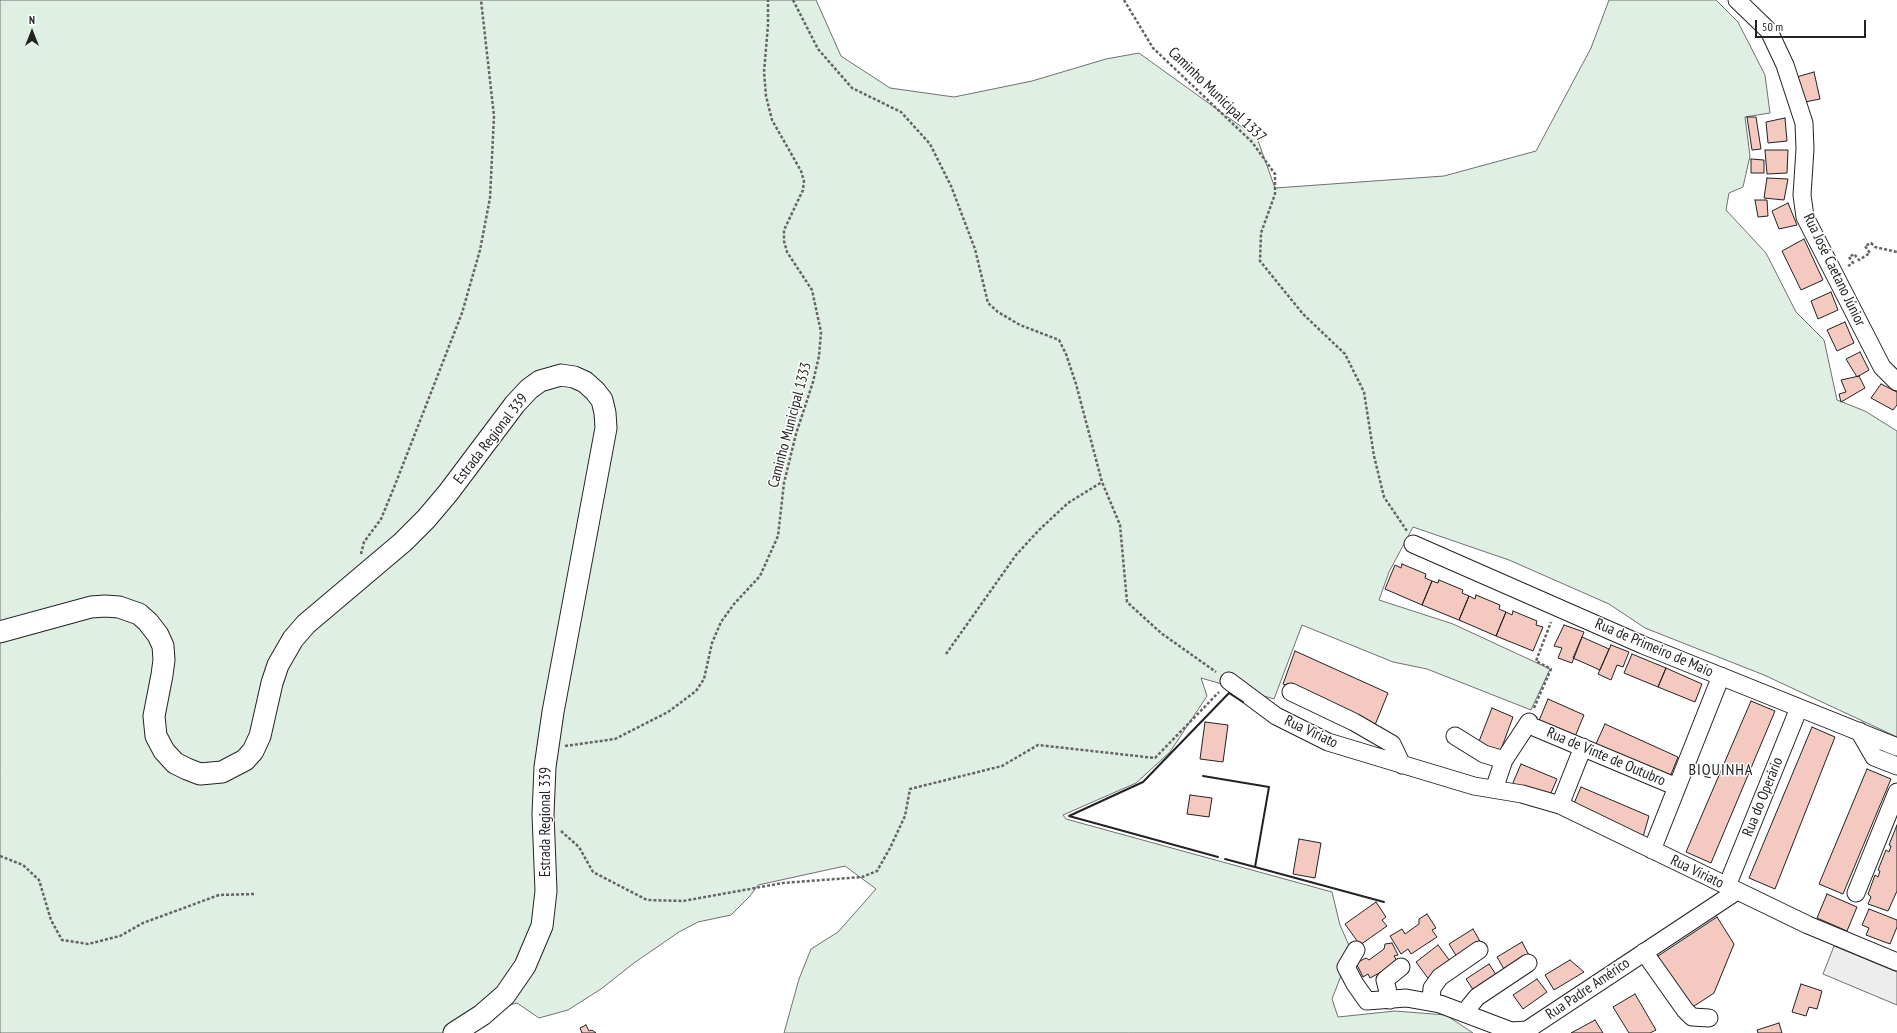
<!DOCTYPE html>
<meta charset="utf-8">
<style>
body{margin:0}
#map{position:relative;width:1897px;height:1033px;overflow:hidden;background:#fff;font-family:"PT Sans Narrow",sans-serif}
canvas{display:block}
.north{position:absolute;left:12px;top:12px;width:40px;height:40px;-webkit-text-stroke:3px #fff;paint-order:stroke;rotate:0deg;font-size:11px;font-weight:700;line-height:16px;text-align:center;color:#222}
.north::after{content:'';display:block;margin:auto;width:14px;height:18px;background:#222;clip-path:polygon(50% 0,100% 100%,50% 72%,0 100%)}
.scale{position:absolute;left:1755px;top:20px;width:111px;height:18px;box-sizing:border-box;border:2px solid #222;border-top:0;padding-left:5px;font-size:12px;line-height:14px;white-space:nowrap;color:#222;-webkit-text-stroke:3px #fff;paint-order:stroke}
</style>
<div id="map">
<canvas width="1897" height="1033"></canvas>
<div class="north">N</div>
<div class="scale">50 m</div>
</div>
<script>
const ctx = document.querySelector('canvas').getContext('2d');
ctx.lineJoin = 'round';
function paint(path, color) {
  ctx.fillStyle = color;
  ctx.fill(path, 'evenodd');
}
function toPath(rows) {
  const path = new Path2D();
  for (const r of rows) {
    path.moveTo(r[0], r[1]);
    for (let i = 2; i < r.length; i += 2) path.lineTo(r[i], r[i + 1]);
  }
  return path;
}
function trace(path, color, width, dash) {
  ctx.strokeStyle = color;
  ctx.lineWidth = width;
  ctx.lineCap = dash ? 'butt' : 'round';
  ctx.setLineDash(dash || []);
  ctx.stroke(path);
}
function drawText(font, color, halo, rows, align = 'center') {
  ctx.font = font + ' "PT Sans Narrow",sans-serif';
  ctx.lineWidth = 3;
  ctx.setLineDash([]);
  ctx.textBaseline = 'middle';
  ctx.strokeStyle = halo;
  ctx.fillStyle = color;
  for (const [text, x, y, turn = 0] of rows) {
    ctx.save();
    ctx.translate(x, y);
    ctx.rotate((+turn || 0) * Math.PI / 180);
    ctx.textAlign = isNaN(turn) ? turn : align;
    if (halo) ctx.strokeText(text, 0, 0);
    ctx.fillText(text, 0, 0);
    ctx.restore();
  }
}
const green = toPath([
 [0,0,816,0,841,56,890,88,954,97,1032,81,1106,59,1139,53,1257,138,1275,188,1444,176,1536,151,1591,48,1609,0,1716,0,1738,22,1765,75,1770,113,1745,117,1750,156,1743,187,1729,193,1726,210,1766,253,1796,312,1824,340,1837,400,1865,411,1897,431,1897,737,1764,675,1645,628,1609,604,1509,560,1413,527,1389,572,1379,600,1453,624,1550,669,1531,710,1427,669,1393,662,1302,625,1274,699,1201,678,1207,696,1170,752,1136,783,1063,815,1066,819,1332,892,1340,925,1351,950,1332,999,1338,1017,1395,1011,1446,1015,1473,1033,784,1033,799,979,811,949,838,932,876,889,845,866,758,885,750,896,731,915,698,922,679,932,634,963,601,989,568,1010,539,1018,517,1003,502,1007,449,1033,0,1033,0,0]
]);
paint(green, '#e0efe3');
trace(green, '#6f6f6f', 1);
const parking = toPath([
 [1834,946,1897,972,1897,1005,1823,974,1834,946]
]);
paint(parking, '#ededed');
trace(parking, '#6f6f6f', 1);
const building = toPath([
 [1814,72,1820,99,1805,102,1793,78,1814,72],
 [1747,117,1756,117,1761,149,1752,150,1747,117],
 [1785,118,1787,141,1768,143,1766,122,1785,118],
 [1765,150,1788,150,1787,173,1767,174,1765,150],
 [1751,159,1764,160,1764,173,1751,173,1751,159],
 [1767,178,1788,179,1784,200,1764,198,1767,178],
 [1755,200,1767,200,1768,216,1758,217,1755,200],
 [1788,203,1797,225,1779,229,1772,211,1788,203],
 [1804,239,1823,280,1801,290,1782,251,1804,239],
 [1831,292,1838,310,1818,319,1811,301,1831,292],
 [1845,322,1854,343,1837,351,1827,330,1845,322],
 [1860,352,1869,370,1857,377,1846,359,1860,352],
 [1859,376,1865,388,1841,402,1839,394,1846,392,1841,380,1859,376],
 [1881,384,1897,392,1897,405,1893,410,1871,398,1881,384],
 [1402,564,1426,574,1425,578,1432,581,1422,605,1385,589,1395,565,1401,568,1402,564],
 [1439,580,1463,590,1462,593,1469,596,1459,620,1422,605,1432,581,1438,583,1439,580],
 [1476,595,1500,605,1499,609,1506,612,1496,636,1459,620,1469,596,1475,599,1476,595],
 [1513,611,1537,621,1536,625,1543,627,1533,651,1496,636,1506,612,1512,615,1513,611],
 [1564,625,1584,632,1572,663,1558,658,1562,648,1554,646,1564,625],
 [1582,637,1609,649,1600,670,1573,658,1582,637],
 [1611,645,1629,652,1623,667,1617,665,1611,680,1598,674,1611,645],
 [1295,651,1388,693,1375,725,1283,684,1295,651],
 [1632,654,1666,668,1658,687,1624,673,1632,654],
 [1666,668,1702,684,1695,702,1658,687,1666,668],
 [1548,699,1584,715,1574,739,1538,723,1548,699],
 [1751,701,1775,711,1711,863,1686,852,1751,701],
 [1492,708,1513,717,1499,755,1478,744,1492,708],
 [1205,722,1228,725,1223,762,1200,759,1205,722],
 [1605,724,1678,757,1670,777,1595,746,1605,724],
 [1812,727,1835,737,1775,889,1749,878,1812,727],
 [1521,764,1557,779,1548,800,1512,785,1521,764],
 [1867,769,1891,779,1843,894,1819,884,1867,769],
 [1581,787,1649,816,1643,837,1572,808,1581,787],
 [1190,795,1212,798,1209,817,1187,814,1190,795],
 [1897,825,1897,891,1888,911,1868,904,1871,897,1868,894,1875,875,1878,877,1880,871,1878,870,1886,850,1889,852,1891,846,1889,845,1897,825],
 [1299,839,1321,843,1315,878,1293,874,1299,839],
 [1827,894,1857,907,1847,931,1817,918,1827,894],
 [1376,902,1386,917,1382,920,1387,926,1360,945,1345,924,1376,902],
 [1869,909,1897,920,1897,927,1890,944,1866,935,1869,928,1862,925,1869,909],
 [1427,914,1436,928,1432,930,1437,937,1411,954,1408,949,1401,954,1390,936,1402,929,1405,934,1419,924,1419,919,1427,914],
 [1717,917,1734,944,1714,993,1688,1010,1655,958,1717,917],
 [1473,929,1481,943,1457,957,1449,944,1473,929],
 [1522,942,1530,957,1505,971,1497,957,1522,942],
 [1392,943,1398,955,1394,956,1398,963,1370,978,1368,974,1363,977,1356,963,1366,958,1369,960,1384,949,1385,944,1392,943],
 [1438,945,1453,965,1430,981,1416,962,1438,945],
 [1570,960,1584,972,1554,990,1545,975,1570,960],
 [1489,964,1499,979,1476,994,1466,979,1489,964],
 [1537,979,1547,992,1523,1009,1513,995,1537,979],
 [1801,984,1822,991,1817,1009,1809,1007,1806,1016,1792,1012,1801,984],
 [1635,994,1656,1030,1650,1033,1629,1033,1613,1007,1635,994],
 [1595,1020,1603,1033,1571,1033,1595,1020],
 [1779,1023,1782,1033,1758,1033,1757,1030,1779,1023],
 [586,1025,589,1031,592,1030,596,1033,582,1033,580,1028,586,1025]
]);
paint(building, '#f3c9c0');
trace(building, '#222', 1);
const minor = toPath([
 [1737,0,1769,31,1785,65,1804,123,1805,149,1802,195,1805,217,1882,367,1897,382],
 [1413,544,1643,645,1897,747],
 [1229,681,1276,716,1328,742,1474,786,1522,794,1560,805,1808,925,1897,962],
 [1291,692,1354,722,1392,744,1402,765],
 [1536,728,1677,787],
 [1859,731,1874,757,1897,766],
 [1455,736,1484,754,1504,760],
 [1494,789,1504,760,1529,722],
 [1560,805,1583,747],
 [1652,850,1721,676],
 [1727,886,1799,708],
 [1856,893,1897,792],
 [1356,950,1346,967,1355,984,1367,1001,1406,998,1440,1004,1511,1031,1527,1030,1737,891],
 [1644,952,1685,1010,1692,1017,1709,1018],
 [1390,1000,1385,980,1401,967],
 [1431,1002,1432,988,1440,977,1479,950],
 [1464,1013,1477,997,1528,963]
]);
const major = toPath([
 [0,632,91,607,105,606,119,607,139,614,148,622,158,635,163,646,164,660,162,675,154,716,156,736,164,751,175,763,187,769,200,774,222,772,245,760,253,751,260,736,272,683,278,665,293,639,306,624,403,542,426,519,448,493,515,404,529,389,540,381,561,375,574,377,585,382,595,391,602,400,605,413,606,428,553,712,545,767,543,814,546,891,542,926,525,966,505,995,482,1015,454,1033]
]);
trace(minor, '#222', 19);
trace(major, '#222', 23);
trace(toPath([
 [793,0,818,49,852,88,901,112,930,144,951,186,975,249,988,303,998,312,1020,325,1059,340,1066,354,1076,384,1102,482,1120,525,1127,602,1161,633,1216,672],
 [1124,0,1153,48,1252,142,1275,174,1275,194,1261,233,1260,261,1303,314,1345,354,1364,392,1374,456,1384,497,1407,531],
 [1848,266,1853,263,1849,257,1854,254,1859,260,1870,253,1865,246,1871,243,1875,247,1897,252],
 [361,554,364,542,381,519,395,485,462,313,480,250,490,198,494,116,481,0],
 [946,654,1016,555,1039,530,1068,503,1102,482],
 [1534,708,1551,669,1536,661,1551,622],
 [565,746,615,739,668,712,696,691,704,679,712,643,721,622,734,604,760,576,778,536,784,483,796,434,813,382,819,356,821,332,812,290,787,252,784,241,784,230,803,190,804,181,801,171,772,120,766,96,764,72,768,25,768,0],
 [561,831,579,847,593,872,647,900,683,901,783,883,862,877,877,871,890,848,905,816,910,789,1002,766,1038,745,1155,758,1219,692],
 [0,856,23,865,39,880,51,920,62,940,88,944,120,936,143,923,219,895,254,894]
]), '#646464', 2.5, [3, 2]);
trace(minor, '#fff', 17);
trace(major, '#fff', 21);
trace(toPath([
 [1203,776,1269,787,1255,867,1225,859],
 [1218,857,1069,816,1143,782,1229,693,1243,702],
 [1255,867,1384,902]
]), '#222', 2);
drawText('15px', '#222', '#fff', [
 ["Caminho Municipal 1337",1217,95,44],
 ["Rua José Caetano Júnior",1834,270,64],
 ["Caminho Municipal 1333",790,425,-75],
 ["Estrada Regional 339",491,439,-52],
 ["Rua de Primeiro de Maio",1654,648,23],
 ["Rua Viriato",1311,732,25],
 ["Rua de Vinte de Outubro",1606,757,23],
 ["Rua do Operário",1763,797,-68],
 ["Estrada Regional 339",546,822,-90],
 ["Rua Viriato",1697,872,26],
 ["Rua Padre Américo",1588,989,-34]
]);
ctx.letterSpacing = '1px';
drawText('16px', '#222', '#fff', [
 ["BIQUINHA",1721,770]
]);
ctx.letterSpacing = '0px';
</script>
